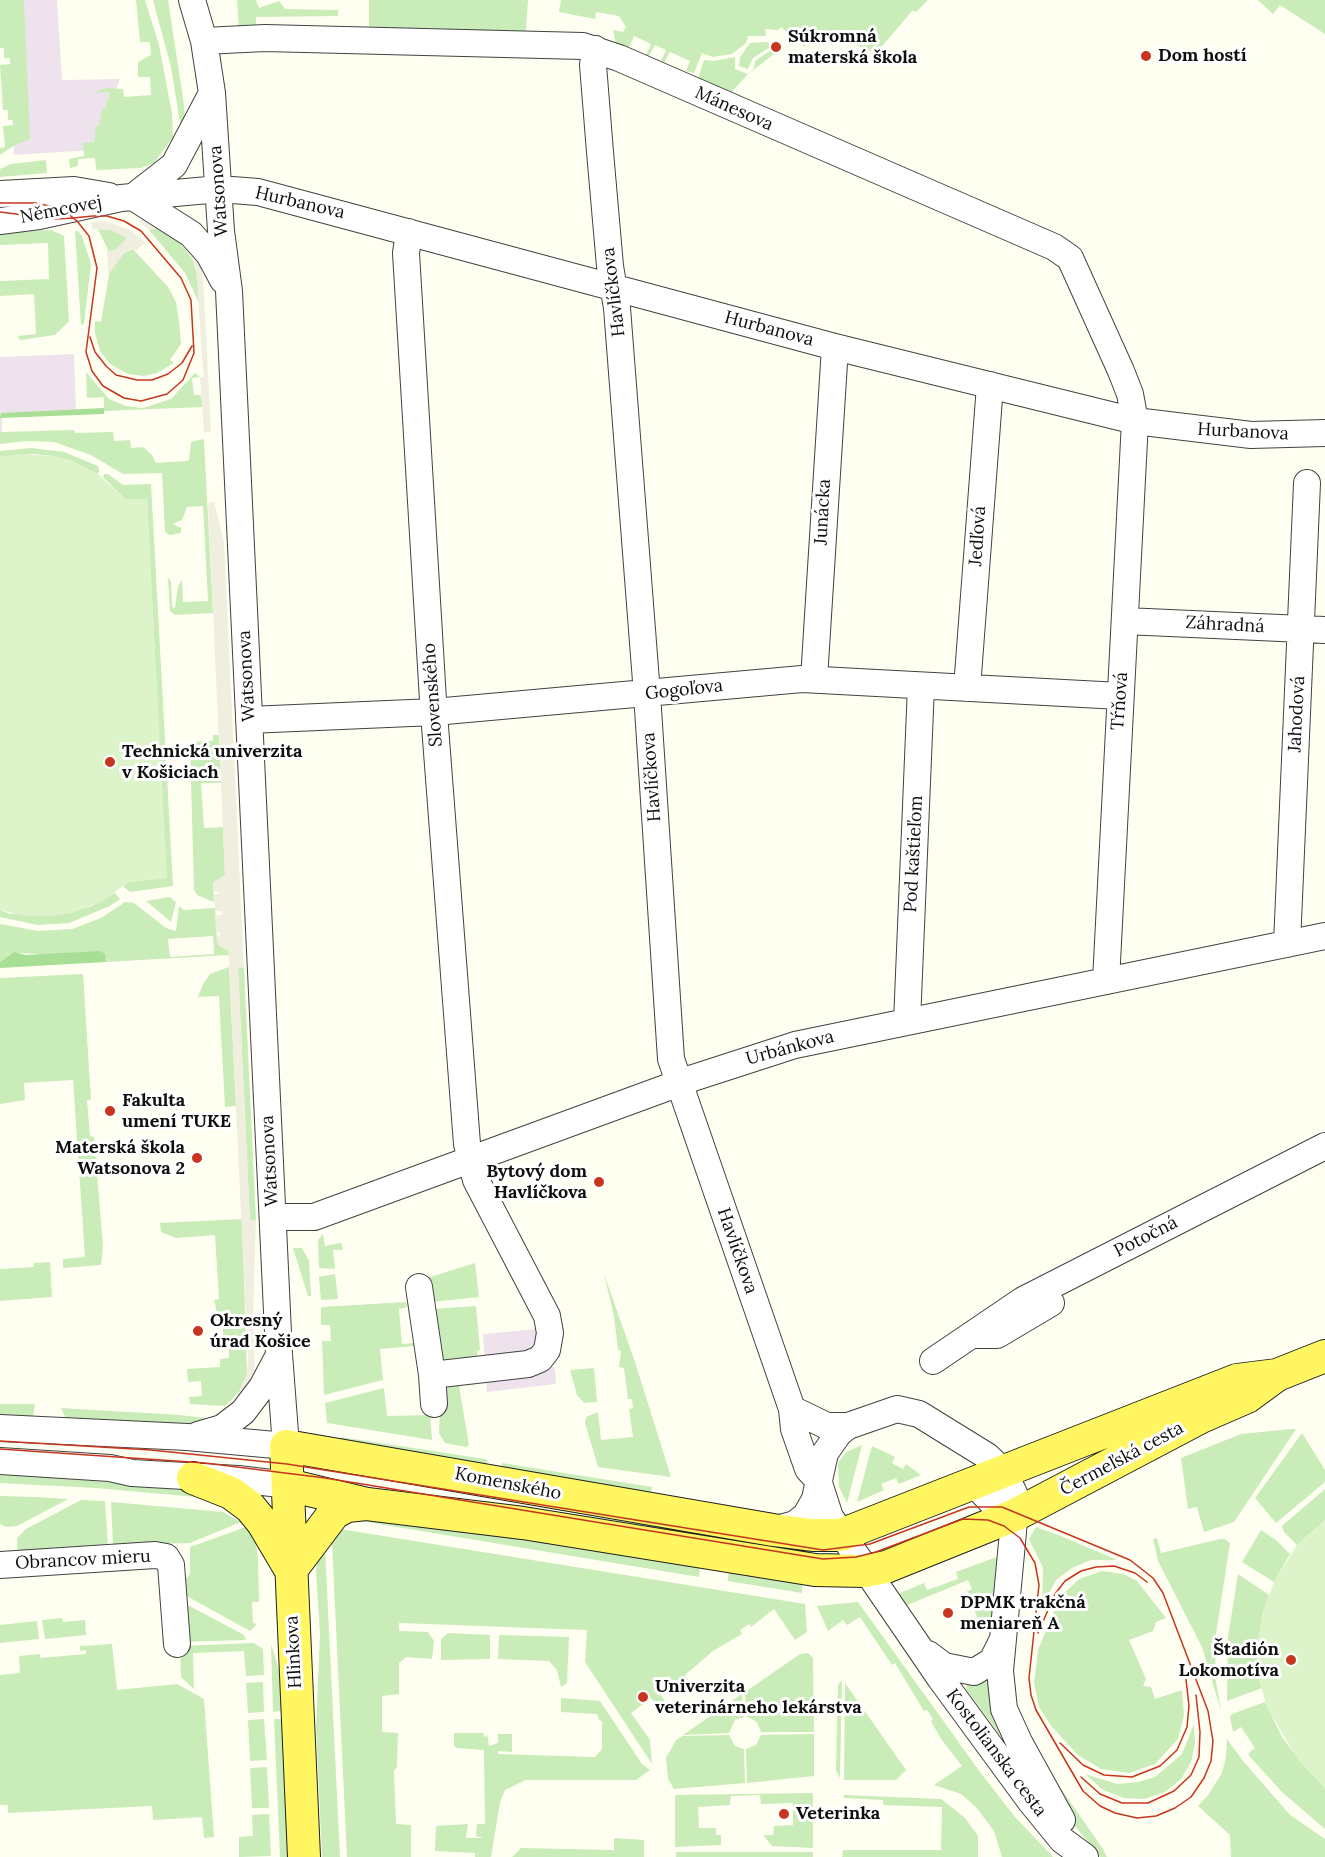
<!DOCTYPE html>
<meta charset="utf-8">
<style>
body{margin:0}
canvas{display:block;background:#fffff1}
</style>
<canvas width="1325" height="1857"></canvas>
<script>
const ctx = document.querySelector('canvas').getContext('2d');
ctx.lineJoin = 'round';
function paint(path, color) {
  ctx.fillStyle = color;
  ctx.fill(path, 'evenodd');
}
function toPath(rows) {
  const path = new Path2D();
  for (const r of rows) {
    path.moveTo(r[0], r[1]);
    for (let i = 2; i < r.length; i += 2) path.lineTo(r[i], r[i + 1]);
  }
  return path;
}
function trace(path, color, width, dash) {
  ctx.strokeStyle = color;
  ctx.lineWidth = width;
  ctx.lineCap = dash ? 'butt' : 'round';
  ctx.setLineDash(dash || []);
  ctx.stroke(path);
}
function drawText(font, color, halo, rows, align = 'center') {
  ctx.font = font + ' Lora,serif';
  ctx.lineWidth = 6;
  ctx.setLineDash([]);
  ctx.textBaseline = 'middle';
  ctx.strokeStyle = halo;
  ctx.fillStyle = color;
  for (const [text, x, y, turn = 0] of rows) {
    ctx.save();
    ctx.translate(x, y);
    ctx.rotate((+turn || 0) * Math.PI / 180);
    ctx.textAlign = isNaN(turn) ? turn : align;
    if (halo) ctx.strokeText(text, 0, 0);
    ctx.fillText(text, 0, 0);
    ctx.restore();
  }
}
paint(toPath([
 [7,0,57,0,62,80,120,79,94,150,14,155],
 [74,354,76,409,80,412,2,414,2,432,0,433,0,357],
 [537,1329,538,1346,555,1370,556,1384,487,1392,483,1334]
]), '#eee3ed');
paint(toPath([
 [0,0,24,0,30,139,15,145,0,155,0,148,5,147,3,126,14,125,13,120,8,120,8,110,3,110,0,65,11,64,10,58,4,58,4,48,0,48],
 [136,0,145,0,159,45,172,114,173,137,154,163,141,168,96,170,95,158,78,159,78,166,70,168,69,159,84,156,83,143,94,142,96,126,99,126,102,109,106,108,106,100,109,100,109,92,93,93,106,88,123,89,124,97,151,95,150,77,138,77,138,62,151,55,150,42,140,42],
 [153,0,168,0,184,105,185,121,181,129,171,67],
 [237,0,256,0,259,8,279,1,285,9,338,10,338,16,256,17,256,31,239,30],
 [369,0,528,0,526,31,369,29],
 [561,0,928,0,916,12,913,10,876,53,823,32,804,47,781,27,778,30,765,29,766,36,748,36,746,43,732,54,713,57,702,53,694,73,686,71,690,61,670,52,664,63,661,61,666,50,655,45,649,56,646,55,651,44,634,36,629,47,616,44,613,30,623,32,626,27,619,16,596,12,595,19,559,12],
 [1258,0,1325,0,1325,34,1280,5,1273,14],
 [768,42,770,47,753,58,748,69,739,66,740,57,750,43],
 [771,50,778,51,748,74,729,95,697,82,704,60,714,61,735,57,735,69,748,74,754,68,755,61],
 [46,160,47,173,0,177,0,169,11,164],
 [155,228,177,239,192,258,197,273,200,305,185,273,149,230],
 [98,229,113,230,125,236,126,239,117,249,109,252],
 [51,230,64,236,69,321,55,335,20,340,18,336,36,334,34,294,0,296,0,281,49,279,48,243,0,245,0,232],
 [75,231,78,231,82,236,91,264,84,324,81,325],
 [133,249,168,287,176,302,179,321,181,344,170,360,174,363,157,373,144,376,128,374,110,364,100,351,95,333,95,321,101,322,110,269,124,253],
 [86,372,109,399,126,406,143,408,171,399,195,373,200,377,192,378,194,395,201,395,203,407,104,411,104,397,87,398],
 [74,430,75,433,113,432,114,441,130,440,131,448,143,447,152,455,156,463,186,461,189,460,191,442,204,439,213,613,175,615,170,611,168,578,171,581,172,607,175,608,178,586,182,580,183,602,208,601,203,506,187,507,182,520,173,524,181,528,181,533,170,535,165,532,162,473,123,474,91,455,54,442,27,441,0,444,0,433,2,432],
 [31,448,64,452,98,466,99,471,98,474,54,456,34,454,0,457,0,451],
 [104,474,108,474,123,485,151,484,173,886,130,892,123,886,128,882,166,878,147,499,125,499,103,477],
 [213,735,219,735,221,783,201,783,204,828,223,827,225,875,213,883,214,902,197,895,194,890,190,742,213,741],
 [115,893,120,899,110,906,69,923,38,925,0,917,0,910,10,914,90,907],
 [170,897,176,902,171,922,146,901],
 [125,902,134,903,166,928,176,931,179,906,184,910,215,908,217,941,228,950,229,955,106,962,106,958,21,953,10,955,0,962,0,924,38,931,72,929,101,918],
 [213,936,214,954,170,957,168,939],
 [229,967,236,1106,225,1107,219,996,198,997,203,984,210,974],
 [244,967,256,1220,250,1221,238,968],
 [83,974,91,1100,87,1100,90,1136,94,1137,103,1246,101,1265,63,1268,63,1259,85,1257,73,1080,24,1083,25,1100,0,1104,0,978],
 [242,1219,247,1374,241,1390,225,1406,190,1404,189,1397,202,1396,201,1381,188,1382,187,1369,220,1367,220,1359,229,1358,228,1338,223,1338,223,1323,218,1323,215,1303,214,1300,219,1299,215,1235,176,1238,161,1232,160,1223],
 [323,1234,325,1246,341,1243,343,1250,333,1250,335,1269,319,1268,318,1240],
 [293,1248,302,1248,309,1261,311,1296,308,1296],
 [50,1262,52,1297,0,1301,0,1269,34,1267,34,1263],
 [475,1263,479,1297,432,1302,424,1279],
 [335,1274,338,1299,321,1300,319,1277],
 [604,1274,635,1362,671,1477,598,1467,585,1423,586,1417,598,1412,601,1440,633,1437,629,1409,633,1408,632,1399,628,1399,624,1368,619,1367,621,1351,618,1350,614,1316],
 [406,1302,407,1307,399,1309,402,1344,414,1343,414,1346,380,1349,383,1380,324,1395,322,1341,331,1341,330,1325,321,1325,321,1307],
 [476,1306,480,1350,477,1351,478,1366,455,1368,438,1359,432,1309],
 [594,1368,597,1402,584,1403,577,1395,570,1370],
 [458,1380,469,1445,466,1447,445,1443,439,1433,441,1385],
 [384,1388,387,1416,430,1415,432,1440,327,1423,325,1403],
 [0,1404,35,1404,33,1416,0,1415],
 [61,1408,179,1415,216,1419,200,1425,66,1419],
 [1291,1429,1296,1429,1234,1522,1204,1532,1197,1507,1188,1509,1181,1458,1241,1434],
 [1302,1433,1325,1470,1325,1482,1276,1523,1255,1498],
 [341,1437,485,1459,488,1460,485,1467,339,1441],
 [862,1445,847,1503,839,1487,838,1463,846,1452],
 [872,1446,895,1457,892,1463,903,1469,906,1464,921,1475,899,1484,896,1478,881,1484,884,1490,857,1502],
 [502,1463,652,1487,650,1499,500,1474],
 [0,1470,100,1475,142,1485,209,1493,230,1500,96,1488,0,1483],
 [1325,1489,1325,1520,1297,1545,1284,1532,1282,1526],
 [0,1496,36,1497,68,1499,17,1526,6,1527,0,1524],
 [81,1500,105,1501,108,1546,18,1555,17,1538,26,1529],
 [111,1502,223,1512,241,1522,190,1543,113,1545],
 [351,1511,700,1565,699,1577,337,1517],
 [246,1527,256,1544,258,1559,259,1602,252,1602,253,1623,257,1624,250,1631,183,1594,178,1588,190,1574,190,1547],
 [1036,1527,1061,1536,1117,1560,1091,1560,1072,1568,1056,1580,1042,1606,1043,1568,1029,1539],
 [340,1529,805,1604,807,1632,795,1640,774,1609,751,1627,749,1624,740,1630,742,1634,713,1651,685,1675,690,1683,683,1689,677,1680,659,1693,665,1701,658,1706,651,1698,631,1713,650,1740,652,1764,585,1662,587,1630,399,1623,399,1631,428,1632,434,1641,432,1659,406,1657,399,1663,399,1694,382,1696,382,1732,398,1733,397,1767,394,1771,396,1824,411,1825,411,1857,347,1857,332,1544,332,1538],
 [1261,1530,1276,1540,1290,1554,1274,1582,1242,1562],
 [1157,1538,1161,1553,1220,1539,1225,1539,1230,1543,1216,1634,1215,1675,1221,1711,1202,1647,1158,1561,1153,1539],
 [325,1548,340,1857,322,1857,316,1726,320,1634,316,1572,318,1557],
 [1002,1555,994,1620,991,1621,980,1625,967,1591,972,1589,968,1580,905,1606,898,1594,924,1583,927,1590,958,1579,956,1572],
 [729,1566,802,1578,802,1593,728,1581],
 [1102,1571,1124,1574,1137,1581,1166,1618,1156,1622,1153,1631,1129,1640,1146,1679,1143,1686,1151,1687,1155,1699,1182,1690,1184,1715,1178,1739,1155,1764,1129,1773,1101,1769,1078,1755,1052,1727,1039,1707,1034,1683,1038,1650,1060,1597,1079,1579],
 [1238,1574,1269,1595,1262,1615,1257,1673,1262,1688,1227,1701,1228,1637],
 [858,1602,980,1772,1015,1817,1053,1857,1002,1857,994,1831,976,1807,961,1794,934,1785,962,1766,941,1739,931,1721,933,1719,927,1710,924,1711,895,1663,892,1665,860,1617,847,1625,843,1620,828,1631,817,1606],
 [184,1603,244,1635,246,1640,180,1642],
 [62,1618,63,1622,85,1620,86,1635,45,1639,42,1620],
 [37,1621,39,1639,0,1643,0,1625],
 [448,1633,490,1635,490,1659,441,1660,441,1639],
 [499,1635,569,1637,567,1683,561,1687,557,1670,549,1661,498,1659],
 [254,1643,263,1649,264,1675,246,1676,244,1651,193,1653,194,1689,181,1677,180,1646],
 [112,1644,117,1690,177,1684,204,1699,214,1837,204,1838,202,1817,153,1820,152,1806,8,1813,8,1805,0,1805,0,1675,20,1673,19,1656,40,1654,40,1658,86,1654,86,1650,80,1651,80,1646],
 [271,1644,280,1673,282,1711,273,1712],
 [808,1653,813,1658,814,1732,761,1732,757,1722,746,1716,745,1692,800,1654],
 [984,1679,989,1681,1017,1758,966,1689,967,1684],
 [842,1680,840,1778,836,1770,838,1685],
 [263,1682,264,1712,248,1713,246,1683],
 [845,1683,906,1770,896,1780,844,1780],
 [742,1694,744,1717,735,1720,729,1733,683,1735],
 [561,1698,600,1701,642,1764,650,1770,636,1780,526,1780,505,1790,500,1802,491,1857,475,1857,475,1853,435,1851,436,1826,468,1824,466,1838,483,1838,476,1836,477,1824,485,1824,484,1750,457,1748,454,1746,454,1733,483,1733,485,1738,487,1734,489,1746,498,1743,498,1734,512,1734,512,1752,498,1751,498,1754,595,1757,602,1749,602,1721,599,1720,597,1714,561,1712],
 [1265,1702,1282,1737,1299,1760,1325,1788,1325,1829,1282,1792,1251,1758,1248,1754,1255,1748,1241,1727,1233,1732,1230,1717,1232,1714],
 [264,1719,267,1760,250,1761,248,1720],
 [274,1719,282,1719,289,1857,280,1857],
 [1194,1724,1195,1744,1191,1762,1181,1779,1165,1792,1144,1799,1124,1798,1103,1790,1085,1774,1117,1784,1138,1782,1155,1777,1182,1754],
 [814,1734,814,1776,747,1783,746,1749,756,1745,761,1735],
 [729,1735,735,1746,744,1749,745,1783,674,1789,668,1779,666,1758,676,1740,682,1736],
 [1227,1739,1243,1761,1290,1815,1325,1839,1325,1857,1231,1857,1230,1835,1198,1806,1208,1795,1222,1773,1226,1757],
 [1032,1747,1103,1849,1107,1857,1100,1857,1066,1815],
 [267,1767,269,1808,252,1808,250,1768],
 [813,1793,813,1848,772,1846,763,1835,773,1835,774,1826,793,1825,793,1803,761,1804,760,1795,731,1796,730,1805,698,1807,699,1828,716,1828,716,1835,721,1835,721,1845,675,1847,675,1795],
 [844,1795,941,1799,965,1818,978,1836,978,1857,842,1857,843,1850,941,1850,942,1807,883,1805,883,1800,844,1798],
 [269,1814,271,1856,239,1857,239,1837,253,1836,252,1815],
 [614,1838,644,1840,644,1857,512,1857,521,1848,614,1850],
 [676,1852,813,1852,813,1857,676,1857]
]), '#c9ecb8');
paint(toPath([
 [104,408,104,414,0,418,1,413],
 [100,951,105,954,106,962,0,968,0,962,14,952,25,955]
]), '#a9de96');
paint(toPath([
 [18,454,55,456,71,460,98,474,125,499,147,499,167,878,128,882,103,901,72,913,54,916,25,916,0,910,0,457],
 [1325,1520,1325,1788,1298,1760,1267,1707,1257,1673,1257,1646,1262,1615,1274,1582,1297,1545]
]), '#ddf3ca');
paint(toPath([
 [140,219,165,225,199,260,203,275,211,432,204,432,200,377,204,377,203,370,196,267,182,243,159,228,149,230,139,222],
 [105,221,128,229,145,242,137,250,131,249,124,253,108,275,107,251,114,251,127,238,108,229,92,229,91,222],
 [214,502,224,542,244,967,238,968,250,1220,256,1220,253,1315,255,1369,252,1381,242,1401,237,1396,247,1374,248,1360,229,962,228,950,220,947,217,941,217,936,221,934,216,931,215,916,223,914,222,911,215,911,214,895,219,893,214,891,213,883,225,875,208,503]
]), '#f0efdf');
const minor = toPath([
 [204,41,265,38,583,46,619,58,1054,247,1070,258,1121,371,1130,394,1135,421,1106,981],
 [595,49,593,65,600,152,610,266,617,308,647,694,671,1059,792,1409,794,1429,808,1469,818,1480,830,1517,940,1678,1031,1802,1062,1840,1085,1857],
 [0,194,74,190,109,196],
 [133,197,191,234,209,254,223,280],
 [133,197,174,165,212,93],
 [0,221,39,216,121,198,219,189,258,192,835,347,1135,421,1251,435,1325,433],
 [409,232,406,253,433,700,467,1144,476,1180,547,1316,550,1333,547,1350,540,1359,528,1364,432,1375,419,1287],
 [1125,621,1325,630],
 [814,679,835,347],
 [967,688,990,385],
 [249,720,434,712,802,679,1120,696],
 [1287,944,1307,483],
 [907,1022,921,686],
 [273,1217,314,1217,693,1078,795,1045,1325,936],
 [974,1335,997,1335,1051,1303],
 [933,1361,1023,1300,1325,1146],
 [432,1375,434,1404],
 [792,1409,827,1426,848,1426,897,1409,919,1414,987,1456,1004,1472,1017,1500,1013,1530],
 [0,1428,187,1437,286,1446,279,1354,229,291,221,231,212,93,204,41,192,0],
 [198,1435,222,1428,243,1412,262,1387,279,1355],
 [0,1461,110,1468,132,1473,238,1479,288,1485],
 [974,1484,1008,1519,1013,1532,1000,1671,1004,1709,1019,1742,1062,1820],
 [773,1530,795,1524,806,1515,815,1499,825,1453,839,1433,848,1426],
 [0,1565,155,1555,166,1557,171,1565,177,1644],
 [928,1654,944,1666,974,1672,992,1661,1002,1641]
]);
const major = toPath([
 [193,1478,231,1493,250,1507,263,1523,289,1567],
 [288,1485,367,1504,523,1523,815,1570,865,1571,886,1567,1015,1515,1201,1417,1247,1397,1277,1375,1325,1356],
 [291,1570,334,1513,347,1506,366,1504],
 [304,1857,286,1446,773,1530,812,1535,841,1535,1237,1380,1277,1375]
]);
trace(minor, '#424242', 28);
trace(major, '#202020', 34);
trace(minor, '#fff', 26);
trace(major, '#fff661', 32);
trace(toPath([
 [0,203,35,203,55,207,69,214,73,218,77,221,89,236,97,268,86,352,92,371,103,386,124,398,141,401,167,394,183,380,194,353,191,300,181,278,141,231,124,221,107,216,93,216,73,218,56,219,0,212],
 [90,337,95,352,106,366,116,375,137,380,152,380,168,374,182,363,192,346],
 [0,1441,151,1450,287,1464,823,1550,870,1544,969,1507,1002,1507,1130,1560,1153,1578,1163,1593,1208,1711,1213,1741,1211,1761,1204,1778,1191,1797,1175,1808,1156,1816,1137,1818,1115,1813,1100,1806,1083,1791,1036,1710,1031,1695,1029,1678,1039,1585,1035,1563,1020,1538,1004,1526,988,1520,963,1519,876,1552,856,1557,823,1559,325,1478,205,1463,0,1449],
 [1038,1633,1055,1594,1065,1581,1081,1571,1096,1567,1114,1566,1135,1573,1147,1582],
 [1060,1743,1083,1765,1104,1775,1132,1777,1160,1766,1177,1750,1187,1727,1189,1706,1184,1662],
 [1081,1777,1100,1794,1122,1803,1148,1803,1174,1791,1191,1775,1199,1757,1200,1732,1196,1695]
]), '#c8351e', 1.5);
for (const [x, y, r, color] of [
 [776,47,6,"#c8351e"],
 [1146,56,6,"#c8351e"],
 [110,762,6,"#c8351e"],
 [110,1111,6,"#c8351e"],
 [197,1158,6,"#c8351e"],
 [599,1182,6,"#c8351e"],
 [198,1331,6,"#c8351e"],
 [948,1613,6,"#c8351e"],
 [1291,1660,6,"#c8351e"],
 [643,1697,6,"#c8351e"],
 [784,1814,6,"#c8351e"]
]) {
  const dot = new Path2D();
  dot.arc(x, y, r, 0, 2 * Math.PI);
  ctx.fillStyle = color;
  ctx.fill(dot);
  trace(dot, '#fff', 2);
}
drawText('bold 18px', '#0f0f0f', '#fff', [
 ["Súkromná",788,37],
 ["materská škola",788,58],
 ["Dom hostí",1158,56],
 ["Technická univerzita",122,752],
 ["v Košiciach",122,773],
 ["Fakulta",122,1101],
 ["umení TUKE",122,1122],
 ["Materská škola",185,1148,"right"],
 ["Watsonova 2",185,1169,"right"],
 ["Bytový dom",587,1172,"right"],
 ["Havlíčkova",587,1193,"right"],
 ["Okresný",210,1321],
 ["úrad Košice",210,1342],
 ["DPMK trakčná",960,1603],
 ["meniareň A",960,1624],
 ["Štadión",1279,1650,"right"],
 ["Lokomotíva",1279,1671,"right"],
 ["Univerzita",655,1687],
 ["veterinárneho lekárstva",655,1708],
 ["Veterinka",796,1814]
], 'left');
drawText('18px', '#0f0f0f', '#fff', [
 ["Mánesova",734,109,24],
 ["Watsonova",219,191,-94],
 ["Hurbanova",300,203,13],
 ["Němcovej",61,210,-11],
 ["Havlíčkova",614,292,-97],
 ["Hurbanova",769,329,15],
 ["Hurbanova",1243,432,3],
 ["Junácka",823,512,-87],
 ["Jedľová",978,536,-86],
 ["Záhradná",1225,625,3],
 ["Watsonova",247,676,-93],
 ["Gogoľova",684,690,-6],
 ["Slovenského",433,695,-94],
 ["Tŕňová",1120,701,-86],
 ["Jahodová",1297,714,-87],
 ["Havlíčkova",652,777,-94],
 ["Pod kaštieľom",914,854,-87],
 ["Urbánkova",790,1048,-15],
 ["Watsonova",270,1161,-93],
 ["Potočná",1146,1237,-27],
 ["Havlíčkova",737,1251,71],
 ["Čermeľská cesta",1122,1459,-28],
 ["Komenského",508,1484,11],
 ["Obrancov mieru",83,1560,-3],
 ["Hlinkova",294,1652,-93],
 ["Kostolianska cesta",996,1753,53]
]);
</script>
